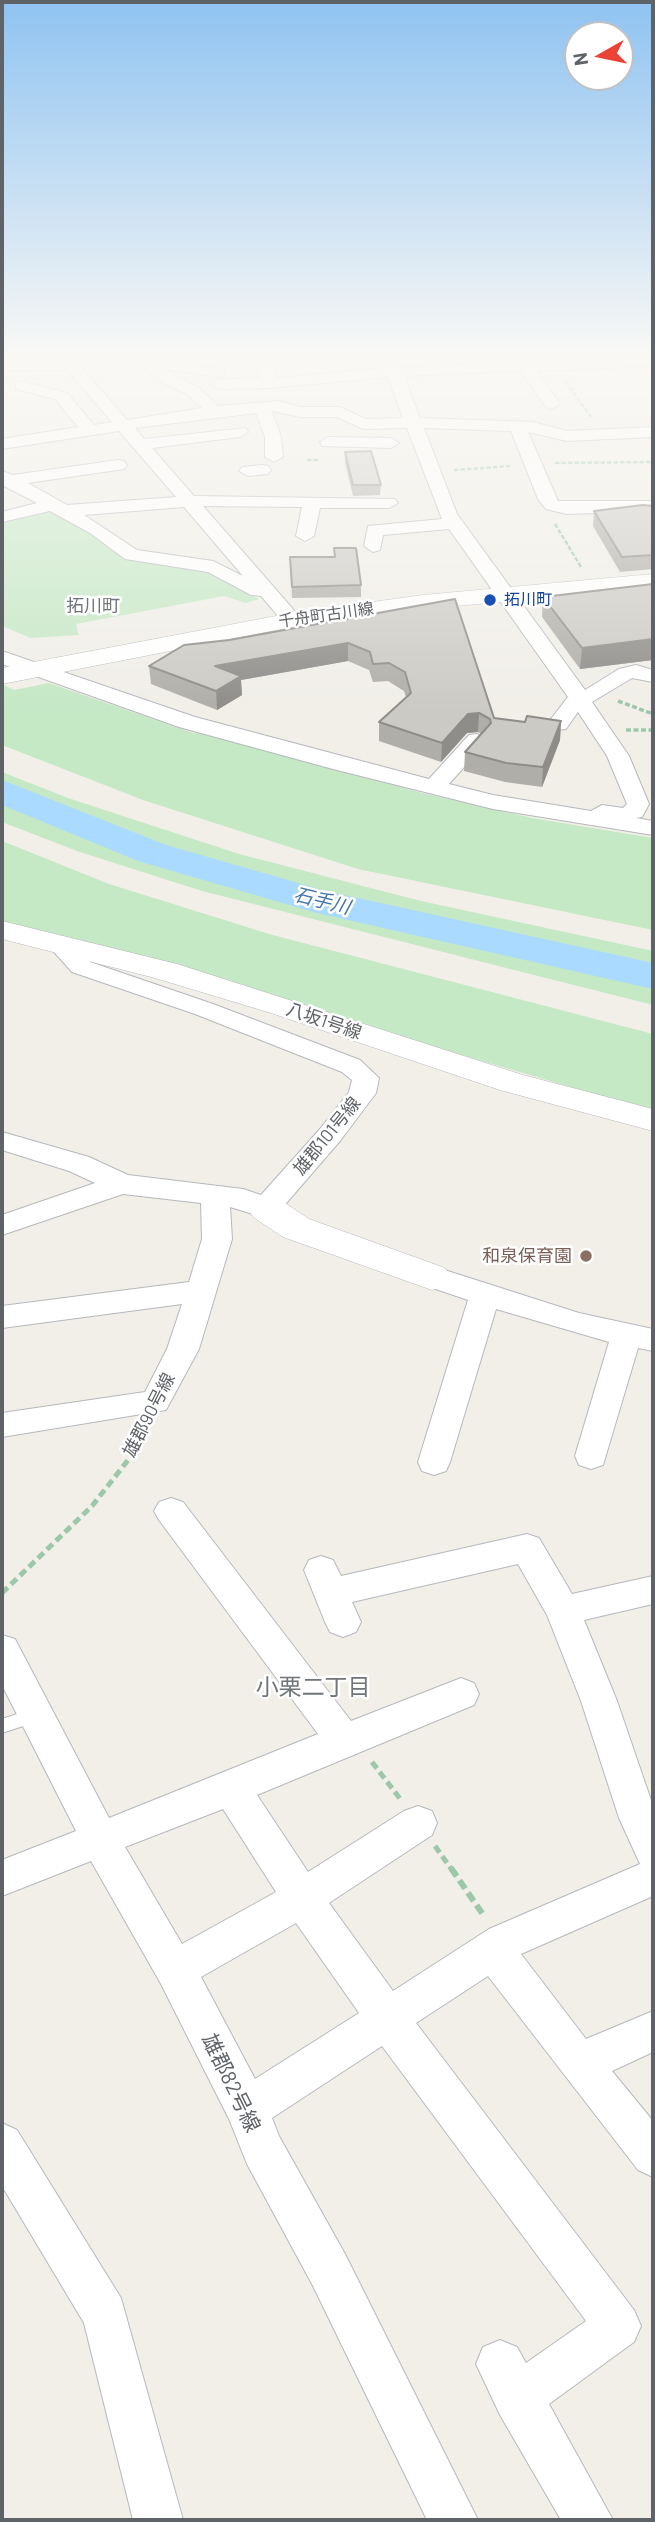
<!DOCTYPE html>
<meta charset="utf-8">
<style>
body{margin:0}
#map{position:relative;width:655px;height:2522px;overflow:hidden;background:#f1efe8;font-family:Barlow,sans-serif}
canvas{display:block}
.frame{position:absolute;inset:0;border:4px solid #5f6368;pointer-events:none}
.north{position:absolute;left:564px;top:21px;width:70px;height:70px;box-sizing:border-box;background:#fff;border:2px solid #bfc1c3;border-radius:50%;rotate:261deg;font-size:19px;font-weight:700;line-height:28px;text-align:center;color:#5f6368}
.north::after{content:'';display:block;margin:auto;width:24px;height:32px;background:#ea4335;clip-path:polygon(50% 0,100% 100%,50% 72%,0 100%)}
</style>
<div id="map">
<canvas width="655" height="2522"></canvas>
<div class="frame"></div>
<div class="north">N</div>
</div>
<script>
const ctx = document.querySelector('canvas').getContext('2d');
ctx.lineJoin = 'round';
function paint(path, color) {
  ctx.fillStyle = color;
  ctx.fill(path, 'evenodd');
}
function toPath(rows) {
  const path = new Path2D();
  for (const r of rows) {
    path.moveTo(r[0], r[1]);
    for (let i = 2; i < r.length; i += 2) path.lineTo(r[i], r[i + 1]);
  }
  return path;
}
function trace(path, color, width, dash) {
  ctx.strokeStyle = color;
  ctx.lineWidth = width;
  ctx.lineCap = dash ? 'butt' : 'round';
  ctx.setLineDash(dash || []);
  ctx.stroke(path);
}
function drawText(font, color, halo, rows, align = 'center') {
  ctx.font = font + ' Barlow,"Noto Sans JP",sans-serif';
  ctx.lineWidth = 5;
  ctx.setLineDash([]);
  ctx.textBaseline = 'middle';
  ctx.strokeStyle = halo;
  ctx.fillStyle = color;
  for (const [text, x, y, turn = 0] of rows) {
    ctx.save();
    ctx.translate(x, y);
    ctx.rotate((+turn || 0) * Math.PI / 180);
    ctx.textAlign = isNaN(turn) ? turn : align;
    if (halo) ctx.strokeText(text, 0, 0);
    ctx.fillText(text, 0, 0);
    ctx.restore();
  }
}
paint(toPath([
 [49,510,110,543,201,567,259,599,246,603,224,596,76,624,79,635,31,638,2,626,2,521],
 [49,683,193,733,213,734,422,793,532,818,653,838,653,930,358,869,143,800,2,745,2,684,14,690],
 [2,772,68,798,239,854,421,901,653,951,653,1005,202,891,77,851,2,822],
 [2,841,109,884,269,934,653,1034,653,1111,38,931,2,924]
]), '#c5e8c5');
paint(toPath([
 [2,780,166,845,326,891,653,963,653,989,317,913,138,861,2,805,2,780]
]), '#aadaff');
const service = toPath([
 [35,1708,41,1710,44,1715,41,1720,2,1733,2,1719,35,1708]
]);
const minor = toPath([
 [57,358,73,358,127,420,202,408,187,394,165,384,131,358,225,369,225,375,219,377,165,369,199,388,218,406,279,401,301,407,340,407,366,419,403,418,388,377,271,388,219,389,211,384,219,379,261,378,252,358,268,358,277,378,385,368,381,358,397,358,400,367,653,358,653,366,537,371,560,404,552,409,546,407,521,371,404,376,420,418,533,422,567,431,653,427,653,437,567,441,528,432,558,501,653,501,653,511,567,514,546,509,538,499,511,431,424,428,457,514,585,690,619,669,636,665,653,670,653,682,632,678,592,702,629,756,649,804,642,817,636,818,653,821,653,835,493,809,333,769,179,727,2,664,2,651,195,717,429,779,469,735,477,734,488,740,449,784,493,795,591,811,602,805,623,808,627,804,607,756,578,712,566,729,558,730,547,724,568,697,449,529,383,535,380,550,373,552,364,546,368,526,442,519,407,428,363,429,337,417,300,417,272,411,281,437,283,457,274,462,265,457,265,437,256,413,135,428,144,439,246,428,248,432,240,437,152,448,194,496,395,499,398,503,389,508,320,508,314,536,305,541,296,536,302,507,203,506,299,616,302,620,299,624,292,626,285,624,261,596,251,595,208,572,125,559,90,533,50,511,2,522,2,512,37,503,2,485,2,471,13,475,118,460,124,461,127,465,124,469,28,483,67,505,176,497,119,431,2,449,2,439,78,427,55,399,16,389,16,383,22,381,67,393,94,425,112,422,67,370,2,371,2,361,59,360,57,358],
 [184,507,243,576,213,561,137,550,84,515,184,507],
 [328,437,391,438,399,443,391,448,322,446,320,442,328,437],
 [262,465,268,466,271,470,268,474,248,476,239,471,242,467,262,465],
 [58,936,67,938,90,962,213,1004,360,1060,379,1078,376,1093,340,1141,276,1215,266,1218,230,1207,232,1239,199,1349,166,1410,2,1437,2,1413,145,1392,167,1349,182,1304,2,1328,2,1306,189,1282,202,1239,201,1203,123,1194,2,1235,2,1215,95,1183,69,1171,2,1150,2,1132,89,1157,128,1175,243,1189,261,1195,320,1129,349,1092,352,1080,342,1072,195,1014,72,972,46,943,49,938,58,936],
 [432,1266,579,1313,653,1329,653,1351,638,1348,603,1465,591,1469,579,1465,575,1456,609,1342,496,1309,450,1462,446,1471,434,1475,422,1471,418,1462,468,1300,421,1284,417,1277,421,1270,432,1266],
 [171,1498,183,1502,351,1721,461,1678,474,1683,479,1694,474,1705,257,1795,308,1872,404,1811,418,1806,432,1811,437,1823,432,1835,329,1903,393,1991,489,1929,640,1864,619,1818,581,1701,547,1615,518,1564,352,1602,361,1622,356,1632,343,1637,330,1632,325,1622,304,1570,309,1560,321,1556,333,1560,341,1576,527,1534,539,1538,572,1594,653,1576,653,1604,584,1620,617,1701,653,1806,653,1896,521,1954,586,2039,653,2011,653,2052,612,2071,653,2121,653,2177,638,2170,488,1976,416,2023,634,2310,641,2326,634,2342,549,2404,613,2520,561,2520,500,2415,476,2364,483,2347,500,2340,517,2347,526,2363,586,2321,382,2046,272,2118,279,2136,345,2254,478,2520,427,2520,313,2286,247,2164,229,2119,161,1984,91,1861,2,1896,2,1860,76,1831,2,1685,2,1635,15,1639,109,1818,318,1734,159,1520,154,1511,159,1502,171,1498],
 [223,1809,276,1892,182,1944,125,1847,223,1809],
 [296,1923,359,2013,255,2079,201,1977,296,1923],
 [2,2123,17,2130,121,2298,183,2520,133,2520,84,2323,2,2186,2,2123]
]);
const tertiary = toPath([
 [653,574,653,588,423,609,292,627,2,684,2,668,292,613,423,595,653,574],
 [2,921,177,964,523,1075,653,1109,653,1131,500,1090,271,1013,155,978,2,939,2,921],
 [266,1196,279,1199,309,1219,445,1268,451,1277,445,1286,432,1290,283,1237,253,1217,248,1208,253,1199,266,1196]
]);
trace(service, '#b5b8bc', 2);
trace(minor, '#b5b8bc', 2);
trace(tertiary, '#b5b8bc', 1);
trace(toPath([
 [566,382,591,417],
 [307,460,320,460],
 [555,463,653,462],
 [454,470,511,466],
 [555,524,581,567]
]), '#9cc7a9', 2.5, [4.5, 2]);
trace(toPath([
 [618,701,653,714],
 [626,730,653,730]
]), '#9cc7a9', 3.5, [5, 2.5]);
trace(toPath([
 [2,1593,92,1506,136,1450,146,1425],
 [372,1762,401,1800],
 [435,1846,452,1870]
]), '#9cc7a9', 5, [8, 4.5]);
trace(toPath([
 [451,1868,484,1916]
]), '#9cc7a9', 6, [10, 5]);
paint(service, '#fff');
paint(minor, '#fff');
paint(tertiary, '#fff');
paint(toPath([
 [345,452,381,485,380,495,353,496,345,463],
 [653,506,653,569,620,572,593,526,594,511],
 [334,548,361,585,361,597,292,598,290,557,334,557],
 [653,584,653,660,580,669,542,617,543,597],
 [455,599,494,718,525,722,561,721,560,740,542,787,505,782,464,771,465,752,482,734,478,732,467,733,441,762,379,741,379,722,406,697,404,691,388,681,373,682,369,670,348,661,241,680,242,695,217,710,151,684,149,666,229,640]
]), '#afaea9');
paint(toPath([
 [653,639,653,660,580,669,582,648],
 [348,643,348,661,241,680,242,695,217,710,215,666],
 [479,713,478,732,467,733,441,762,442,743,468,714],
 [561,721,560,740,542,787,543,767]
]), '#8f8d8a');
const building = toPath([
 [371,451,381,485,353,485,345,452,371,451],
 [643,505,653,506,653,555,622,557,594,511,643,505],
 [334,548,356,548,361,585,292,587,290,557,335,557,334,548],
 [653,584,653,639,582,648,543,597,653,584],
 [455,599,494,718,525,722,527,716,561,721,543,767,506,763,465,752,491,723,490,719,479,713,468,714,442,743,379,722,411,693,405,672,389,663,373,664,370,652,348,643,215,666,241,676,216,691,149,666,184,645,229,640,455,599]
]);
paint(building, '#cccac5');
trace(building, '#8f8d8a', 2);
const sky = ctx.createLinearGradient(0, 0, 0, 711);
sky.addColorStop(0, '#8fc3f1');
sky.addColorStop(0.5, '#f9f8f5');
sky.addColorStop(1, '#f9f8f500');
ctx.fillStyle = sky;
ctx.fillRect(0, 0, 655, 711);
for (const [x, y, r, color] of [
 [490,600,7,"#1a4fb4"],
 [586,1256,7,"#8d6e63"]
]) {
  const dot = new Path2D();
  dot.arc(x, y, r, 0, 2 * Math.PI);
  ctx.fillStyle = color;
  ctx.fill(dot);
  trace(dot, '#fff', 2.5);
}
drawText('16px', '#164399', '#fff', [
 ["拓川町",504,600]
], 'left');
drawText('16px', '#5f6368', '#fff', [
 ["千舟町古川線",326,615,-8]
]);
drawText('18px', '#70757a', '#fff', [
 ["拓川町",93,606]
]);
drawText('18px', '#5f6368', '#fff', [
 ["八坂1号線",324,1021,19],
 ["雄郡101号線",327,1136,-51],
 ["雄郡90号線",149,1415,-63]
]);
drawText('18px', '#785e54', '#fff', [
 ["和泉保育園",572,1256]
], 'right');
drawText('italic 19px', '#4174aa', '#fff', [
 ["石手川",322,901,14]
]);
drawText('21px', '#5f6368', '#fff', [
 ["雄郡82号線",231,2083,64]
]);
drawText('23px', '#70757a', '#fff', [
 ["小栗二丁目",313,1687]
]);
</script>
